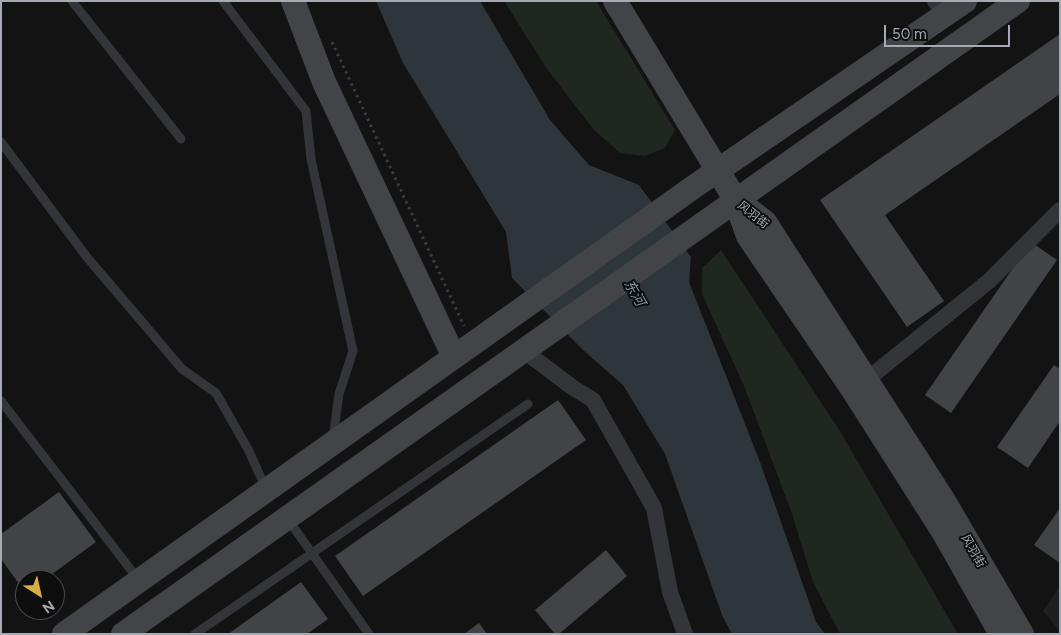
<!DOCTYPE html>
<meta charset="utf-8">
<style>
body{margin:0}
#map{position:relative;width:1061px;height:635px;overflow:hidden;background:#131314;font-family:Figtree,sans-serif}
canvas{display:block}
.frame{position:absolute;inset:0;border:2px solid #a6aab3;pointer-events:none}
.north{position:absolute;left:15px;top:570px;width:50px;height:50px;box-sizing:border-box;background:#0e0e0f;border:1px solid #4b4c51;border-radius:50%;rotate:145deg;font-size:14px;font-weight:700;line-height:20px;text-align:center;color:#a6aab3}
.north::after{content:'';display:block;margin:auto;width:18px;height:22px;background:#dbae44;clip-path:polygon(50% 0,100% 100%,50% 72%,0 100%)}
.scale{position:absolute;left:884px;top:25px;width:126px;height:22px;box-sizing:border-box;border:2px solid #a6aab3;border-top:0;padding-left:6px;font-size:15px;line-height:18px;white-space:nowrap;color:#a6aab3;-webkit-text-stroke:4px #0e0e0f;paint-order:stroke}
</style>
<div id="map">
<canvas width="1061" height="635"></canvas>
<div class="frame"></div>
<div class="north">N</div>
<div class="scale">50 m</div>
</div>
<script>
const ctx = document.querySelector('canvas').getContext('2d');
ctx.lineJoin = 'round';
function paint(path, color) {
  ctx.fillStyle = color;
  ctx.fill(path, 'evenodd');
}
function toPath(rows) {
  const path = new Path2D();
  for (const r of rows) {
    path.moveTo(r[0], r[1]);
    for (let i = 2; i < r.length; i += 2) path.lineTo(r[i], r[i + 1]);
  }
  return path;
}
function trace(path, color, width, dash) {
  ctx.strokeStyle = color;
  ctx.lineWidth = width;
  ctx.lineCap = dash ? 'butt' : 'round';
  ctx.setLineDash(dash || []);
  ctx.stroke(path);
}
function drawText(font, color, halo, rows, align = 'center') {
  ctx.font = font + ' Figtree,"Noto Sans SC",sans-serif';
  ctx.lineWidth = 4;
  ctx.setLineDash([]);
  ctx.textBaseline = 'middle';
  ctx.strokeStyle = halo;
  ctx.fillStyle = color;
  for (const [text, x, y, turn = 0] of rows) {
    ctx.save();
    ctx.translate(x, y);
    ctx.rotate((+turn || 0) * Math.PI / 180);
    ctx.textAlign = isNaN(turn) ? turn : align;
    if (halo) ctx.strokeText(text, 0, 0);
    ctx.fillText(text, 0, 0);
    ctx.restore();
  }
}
paint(toPath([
 [1060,586,1060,632,1043,611]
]), '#1f1f21');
paint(toPath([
 [504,1,596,1,675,130,665,148,645,156,620,153,594,130,547,69],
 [721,250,840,431,958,634,840,634,813,582,792,514,744,386,702,294,702,268]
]), '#202620');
paint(toPath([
 [376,1,480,1,550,120,589,165,639,185,691,257,689,282,760,462,816,622,825,634,732,634,722,615,665,454,623,385,583,350,512,278,506,232,403,63]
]), '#2e353b');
paint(toPath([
 [1060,34,1060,94,885,215,944,301,907,327,820,200],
 [1031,242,1057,260,951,413,925,395],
 [1054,365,1060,369,1060,421,1028,468,997,447],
 [558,400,586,440,363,596,335,556],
 [59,492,96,542,44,580,25,580,25,592,1,559,1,534],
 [1060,508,1060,563,1034,545],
 [606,550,627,576,559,634,555,634,535,610],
 [301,582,328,619,307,634,228,634],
 [479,623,487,634,464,634]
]), '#424347');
trace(toPath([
 [332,42,464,326]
]), '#3a3c40', 3, [2.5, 4]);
trace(toPath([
 [72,1,181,139],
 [223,1,306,111,311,159,353,351,339,394,333,438],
 [1,142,86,256,182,369,216,393,249,451,266,489],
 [1,401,138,579],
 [287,518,369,634],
 [195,634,528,404]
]), '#343539', 9);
trace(toPath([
 [935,1,946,14],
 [523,350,572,387,593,400,654,508,670,592,685,634],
 [859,386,989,281,1060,210]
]), '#343539', 16);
trace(toPath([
 [293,1,324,82,454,357],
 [615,1,735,199],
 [64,634,695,186,965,1],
 [123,634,1018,1],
 [1001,634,944,533,853,390,748,236,735,199,765,222,944,501,1022,634]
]), '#434448', 24);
drawText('12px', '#a6aab3', '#0e0e0f', [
 ["风羽街",753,215,38],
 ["风羽街",973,551,60]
]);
drawText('italic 14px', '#8195aa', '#0e0e0f', [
 ["东河",634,293,60]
]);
</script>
